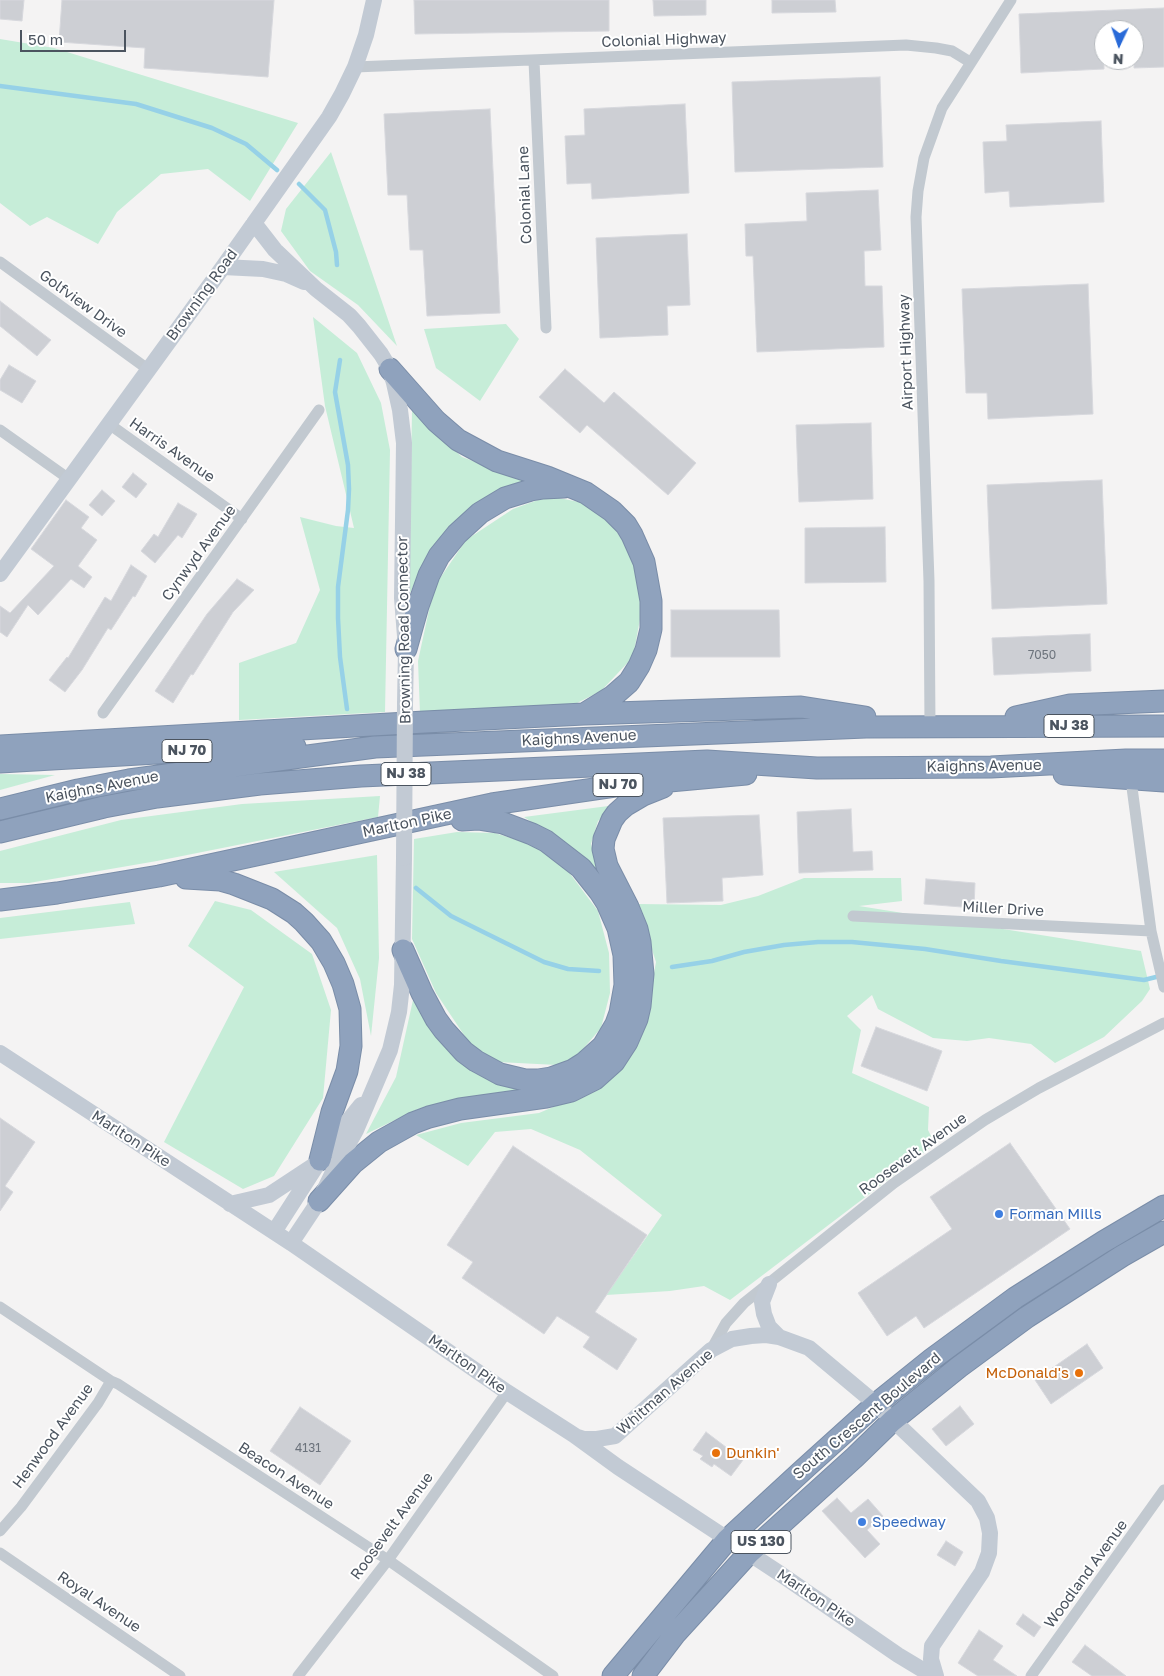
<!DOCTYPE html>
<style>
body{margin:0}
#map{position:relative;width:1164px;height:1676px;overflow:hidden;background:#f4f3f3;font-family:"Golos Text",sans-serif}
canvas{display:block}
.north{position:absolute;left:1094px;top:20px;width:50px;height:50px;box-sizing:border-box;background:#fff;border:1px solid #b7bbbf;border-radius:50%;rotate:183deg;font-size:14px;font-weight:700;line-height:20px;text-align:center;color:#4b545f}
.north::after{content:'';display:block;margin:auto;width:18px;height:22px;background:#296ad8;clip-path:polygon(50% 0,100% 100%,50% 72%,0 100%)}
.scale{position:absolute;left:20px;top:30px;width:106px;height:22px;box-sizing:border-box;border:2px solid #4b545f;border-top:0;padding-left:6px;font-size:15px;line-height:18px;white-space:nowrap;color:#4b545f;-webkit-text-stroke:4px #fff;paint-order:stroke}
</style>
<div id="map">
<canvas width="1164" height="1676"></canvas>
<div class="north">N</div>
<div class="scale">50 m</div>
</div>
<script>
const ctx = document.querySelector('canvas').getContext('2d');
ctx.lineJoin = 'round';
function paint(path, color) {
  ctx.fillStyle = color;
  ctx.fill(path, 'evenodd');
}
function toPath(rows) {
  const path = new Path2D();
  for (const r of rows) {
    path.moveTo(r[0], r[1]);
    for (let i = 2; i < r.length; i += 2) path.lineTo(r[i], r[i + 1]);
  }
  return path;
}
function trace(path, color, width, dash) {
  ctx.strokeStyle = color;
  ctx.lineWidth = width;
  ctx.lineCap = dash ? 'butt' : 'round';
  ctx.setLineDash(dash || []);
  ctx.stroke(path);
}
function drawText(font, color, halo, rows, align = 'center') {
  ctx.font = font + ' "Golos Text",sans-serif';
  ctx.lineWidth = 4;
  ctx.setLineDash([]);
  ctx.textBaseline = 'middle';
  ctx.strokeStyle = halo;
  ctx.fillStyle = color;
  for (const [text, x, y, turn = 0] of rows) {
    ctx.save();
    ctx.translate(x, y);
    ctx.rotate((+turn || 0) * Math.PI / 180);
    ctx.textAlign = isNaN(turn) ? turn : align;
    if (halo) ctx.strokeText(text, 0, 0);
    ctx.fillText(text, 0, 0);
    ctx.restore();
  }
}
paint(toPath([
 [0,39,54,48,298,123,250,201,208,169,161,174,117,212,98,244,47,217,30,226,0,203],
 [331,152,397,346,358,305,310,271,281,231,286,209],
 [313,317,357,353,381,403,390,450,385,712,239,720,239,663,296,643,320,590,300,517,336,526,354,528,325,406],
 [506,324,519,339,480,401,436,368,424,329],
 [412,410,462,457,528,481,474,504,431,550,409,595],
 [549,496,584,503,612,524,633,557,643,603,633,657,601,691,575,704,420,713,418,661,434,587,466,540,513,509],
 [0,774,55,775,0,790],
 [380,796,378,817,157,861,29,883,0,883,0,851,121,820,242,804],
 [616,805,598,821,591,844,599,873,581,854,524,817],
 [457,832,495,833,536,846,568,871,598,911,609,953,610,993,601,1028,577,1056,557,1065,498,1062,472,1047,436,993,412,939,414,839],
 [377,855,379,958,371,1036,360,979,337,928,274,872],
 [804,878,901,878,902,901,859,906,1141,951,1150,989,1142,1001,1104,1037,1055,1063,1031,1044,989,1038,967,1041,933,1038,878,1009,872,995,847,1016,861,1030,852,1073,929,1107,928,1130,935,1144,730,1300,704,1286,670,1291,606,1295,662,1215,580,1150,531,1129,495,1132,468,1166,416,1135,461,1123,539,1113,603,1086,643,1032,656,962,637,904,721,905,758,896],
 [215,901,251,910,312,954,331,1010,323,1098,274,1176,243,1189,164,1142,244,987,188,946],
 [130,902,135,924,0,939,0,918],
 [413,1000,457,1060,520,1090,462,1100,418,1109,366,1134,396,1077]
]), '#c6edd8');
trace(toPath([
 [0,86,136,104,212,128,246,144,277,170],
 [299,184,325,210,336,252,337,265],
 [340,360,335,392,348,465,349,489,348,510,338,587,338,618,340,657,347,709],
 [416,888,451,916,544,962,568,969,599,971],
 [672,967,712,961,744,952,784,945,818,942,852,942,925,949,1001,961,1144,980,1160,976]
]), '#96d1e7', 4.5);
const building = toPath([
 [0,0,24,0,22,21,0,19,0,0],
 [62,0,274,0,268,77,144,68,145,48,59,42,62,0],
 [414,0,609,0,609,31,415,34,414,0],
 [653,0,706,0,706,15,654,16,653,0],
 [772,0,835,0,836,12,772,13,772,0],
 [1164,8,1164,67,1134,68,1134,30,1104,30,1104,69,1021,73,1019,14,1164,8],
 [880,77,883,167,735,172,732,82,880,77],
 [685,104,689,193,592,199,591,183,567,184,565,136,585,135,584,109,685,104],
 [490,109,500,313,427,316,423,250,410,250,407,195,388,195,384,114,490,109],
 [1101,121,1104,202,1010,207,1009,191,985,193,983,142,1007,141,1006,125,1101,121],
 [878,190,881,250,864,251,865,286,882,286,884,347,757,352,753,256,746,256,745,224,807,221,806,193,878,190],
 [687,234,690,305,667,306,668,335,600,338,596,238,687,234],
 [1088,284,1093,414,988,419,987,393,966,393,962,289,1088,284],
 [0,301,51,340,37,356,0,326,0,301],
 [9,365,36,381,22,403,0,390,0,380,9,365],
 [565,369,604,403,614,392,696,463,668,495,587,425,580,433,539,397,565,369],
 [871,423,873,499,799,502,796,425,871,423],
 [133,473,147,484,136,498,122,487,133,473],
 [1102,480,1107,604,992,609,987,485,1102,480],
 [102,490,115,501,102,516,89,505,102,490],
 [66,500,89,517,81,528,97,540,78,566,92,577,84,588,71,579,38,615,28,605,7,637,0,632,0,606,10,613,54,566,31,549,66,500],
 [178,503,197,514,182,538,178,535,155,563,141,551,154,534,158,537,178,503],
 [885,527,886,582,805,583,805,528,885,527],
 [131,565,147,576,135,597,133,596,111,630,108,628,82,670,65,692,49,680,67,657,68,658,105,597,111,601,131,565],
 [237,579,254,590,233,612,193,675,191,674,173,703,155,691,207,614,237,579],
 [671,610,779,610,780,657,671,657,671,610],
 [1090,634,1091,671,994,675,992,638,1090,634],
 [851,809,853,852,872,851,873,870,799,873,797,812,851,809],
 [759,815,763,875,722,878,723,901,667,903,663,818,759,815],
 [926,879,975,883,974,908,924,904,926,879],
 [876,1027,942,1051,927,1091,861,1066,876,1027],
 [0,1118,35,1142,5,1186,13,1192,0,1211,0,1118],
 [1010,1143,1070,1229,924,1328,916,1316,887,1336,858,1293,952,1229,930,1197,1010,1143],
 [513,1146,647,1235,595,1312,637,1339,617,1370,583,1347,590,1337,557,1316,544,1334,462,1278,473,1262,447,1245,513,1146],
 [1087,1344,1103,1368,1051,1404,1035,1380,1087,1344],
 [960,1406,974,1424,946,1446,932,1429,960,1406],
 [300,1407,351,1441,320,1485,270,1451,300,1407],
 [706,1432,743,1460,731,1476,714,1464,712,1467,700,1459,703,1456,693,1450,706,1432],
 [837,1498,851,1513,868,1499,883,1516,867,1530,880,1544,865,1558,822,1511,837,1498],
 [946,1541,963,1552,955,1566,937,1555,946,1541],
 [1023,1614,1041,1627,1034,1637,1016,1624,1023,1614],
 [979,1630,1003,1646,993,1660,1017,1676,978,1676,958,1663,979,1630],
 [1085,1645,1126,1676,1092,1676,1072,1662,1085,1645]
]);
paint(building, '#cdcfd4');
trace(building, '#d7d8dd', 1);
const highway = toPath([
 [390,369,436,421,458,440,497,461,547,477,586,493,612,511,626,525,632,535,644,562,651,601,651,629,646,650,639,666,629,682,613,696,584,714],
 [406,649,418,606,429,575,439,556,457,534,480,513,505,498,531,490,543,488,564,487],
 [1016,717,1070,705,1164,701],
 [0,746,425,722,584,714,801,707,865,717],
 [0,762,261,747,295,747],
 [1064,774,1164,781],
 [0,809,78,790,129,780,375,747,866,727,1164,726],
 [0,832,104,807,157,797,260,784,361,776,707,761,817,768,991,767,1126,760,1164,760],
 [186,878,220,880,234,884,272,899,294,913,304,922,321,941,334,963,343,984,350,1009,351,1046,347,1071,332,1112,320,1160],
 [0,900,57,893,159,876,492,804,615,786,746,774],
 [403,950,422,993,436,1019,444,1030,464,1052,476,1061,500,1074,525,1080,538,1080,551,1078,573,1070,584,1063,603,1046,616,1024,620,1013,625,985,624,955,618,928,607,903,600,892,581,868,546,841,532,834,503,823,478,819,462,820],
 [319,1201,353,1163,379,1142,413,1123,429,1117,460,1109,546,1097,571,1091,595,1079,614,1062,627,1042,637,1019,640,1006,643,974,640,942,637,929,628,907,607,866,603,849,604,839,612,820,617,813,626,805,643,795,663,787],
 [613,1676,727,1540,803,1470,876,1404,932,1359,1015,1298,1103,1242,1164,1206],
 [643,1676,675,1634,749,1553,855,1457,892,1421,959,1367,1027,1317,1122,1256,1164,1232]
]);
trace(highway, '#7a8da8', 23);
trace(toPath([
 [534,61,546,328],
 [355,67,906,45,936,48,952,51,970,62],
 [0,262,149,370],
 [109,424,242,519],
 [0,430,69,479],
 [103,713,319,410],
 [930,727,929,581,916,217,918,191,924,158,942,108,1011,0],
 [1131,780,1151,931,1164,987],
 [853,916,1151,931],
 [0,1307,111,1381,118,1384,388,1560,553,1676],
 [711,1350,726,1323,744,1303,894,1183,985,1120,1039,1088,1164,1023],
 [0,1531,21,1507,98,1403,111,1381],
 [0,1553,180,1676],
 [298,1676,388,1560,507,1392],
 [1031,1676,1164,1490]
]), '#c2c9d0', 11);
trace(toPath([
 [254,223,275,250,316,289,349,315,359,326,381,354,390,369,394,383,400,410,404,443,402,598,406,649,405,704],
 [223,267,263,269,286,274,304,282],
 [0,574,223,267,329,117,342,94,355,67,366,35,374,0],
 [0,1053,291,1243,507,1392,574,1435,618,1467,779,1573,898,1655,933,1676],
 [230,1204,269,1195,313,1166],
 [274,1232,335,1137,361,1105],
 [291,1243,319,1201,336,1166,356,1130,390,1050,399,1012,402,985,404,858],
 [769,1284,762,1302,764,1314,769,1327,779,1337],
 [578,1437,584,1439,597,1439,615,1436,711,1350,732,1339,751,1336,766,1335,779,1337,809,1348,876,1404,978,1501,987,1518,990,1533,989,1553,982,1572,932,1646,931,1659,936,1676]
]), '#c2cad4', 16);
trace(highway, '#8fa2bd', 21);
trace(toPath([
 [404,858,405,704]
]), '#c2cad4', 16);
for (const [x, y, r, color] of [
 [999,1214,5,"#3f7fe0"],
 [1079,1373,5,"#e8710a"],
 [716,1453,5,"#e8710a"],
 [862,1522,5,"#3f7fe0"]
]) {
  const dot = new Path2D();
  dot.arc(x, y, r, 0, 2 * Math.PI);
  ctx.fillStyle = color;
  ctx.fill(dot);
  trace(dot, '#fff', 2);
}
drawText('12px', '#6c737c', null, [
 ["7050",1042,655],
 ["4131",308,1448]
]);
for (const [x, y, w] of [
 [1069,726,50],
 [187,751,50],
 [406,774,50],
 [618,785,50],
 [761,1542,60]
]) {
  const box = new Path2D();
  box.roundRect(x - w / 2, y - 11.5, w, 23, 4);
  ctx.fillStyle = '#fff';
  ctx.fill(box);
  trace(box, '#4b545f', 1);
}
drawText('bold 14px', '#4b545f', null, [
 ["NJ 38",1069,726],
 ["NJ 70",187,751],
 ["NJ 38",406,774],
 ["NJ 70",618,785],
 ["US 130",761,1542]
]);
drawText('15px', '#4b545f', '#fff', [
 ["Colonial Highway",664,40,-2],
 ["Colonial Lane",525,195,-92],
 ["Browning Road",202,295,-54],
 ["Golfview Drive",83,304,36],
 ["Airport Highway",906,352,-92],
 ["Harris Avenue",172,450,35],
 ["Cynwyd Avenue",199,553,-54],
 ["Browning Road Connector",404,630,-91],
 ["Kaighns Avenue",579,738,-3],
 ["Kaighns Avenue",984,766,-1],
 ["Kaighns Avenue",102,787,-11],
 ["Marlton Pike",407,823,-12],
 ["Miller Drive",1003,909,3],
 ["Marlton Pike",131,1139,33],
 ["Roosevelt Avenue",913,1154,-36],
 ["Marlton Pike",467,1364,35],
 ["Whitman Avenue",665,1392,-41],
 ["South Crescent Boulevard",867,1416,-40],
 ["Henwood Avenue",53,1436,-54],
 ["Beacon Avenue",286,1476,33],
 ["Roosevelt Avenue",392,1526,-54],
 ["Woodland Avenue",1086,1574,-54],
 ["Marlton Pike",816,1598,34],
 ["Royal Avenue",99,1602,34]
]);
drawText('15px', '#366cbe', '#fff', [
 ["Forman Mills",1009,1214],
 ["Speedway",872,1522]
], 'left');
drawText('15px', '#c56008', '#fff', [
 ["McDonald's",1069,1373],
 ["Dunkin'",726,1453,"left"]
], 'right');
</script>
